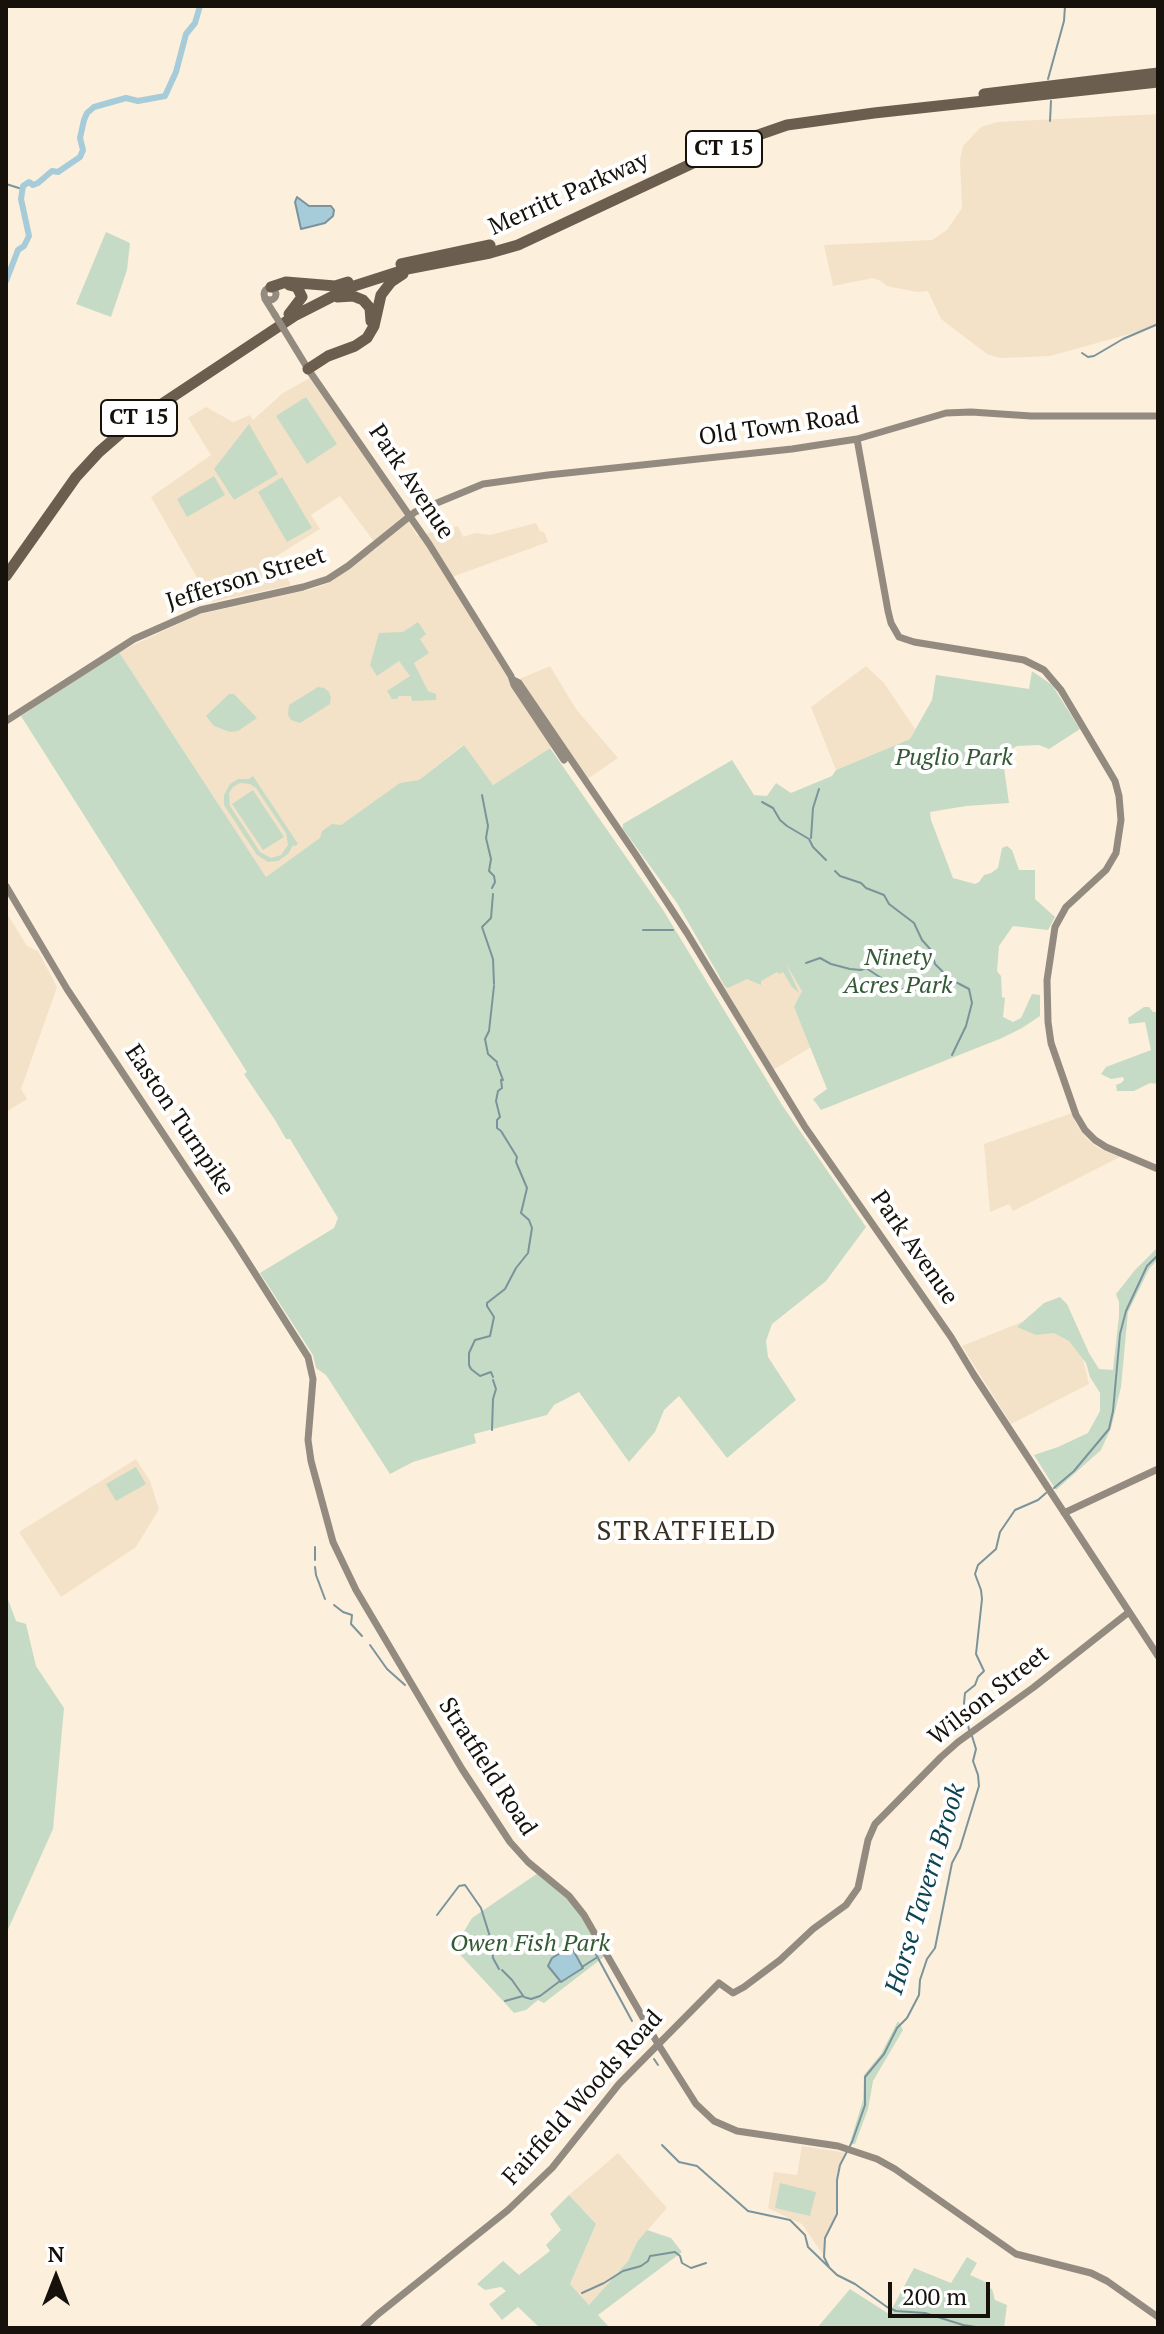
<!DOCTYPE html>
<style>
body{margin:0}
#map{position:relative;width:1164px;height:2334px;overflow:hidden;background:#fcefdc;font-family:"PT Serif",serif}
canvas{display:block}
.frame{position:absolute;inset:0;border:8px solid #16120b;pointer-events:none}
.north{position:absolute;left:16px;top:2238px;width:80px;height:80px;-webkit-text-stroke:6px #fff;paint-order:stroke;rotate:0deg;font-size:22px;font-weight:700;line-height:32px;text-align:center;color:#16120b}
.north::after{content:'';display:block;margin:auto;width:28px;height:36px;background:#16120b;clip-path:polygon(50% 0,100% 100%,50% 72%,0 100%)}
.scale{position:absolute;left:888px;top:2282px;width:102px;height:36px;box-sizing:border-box;border:4px solid #16120b;border-top:0;padding-left:10px;font-size:24px;line-height:28px;white-space:nowrap;color:#16120b;-webkit-text-stroke:6px #fff;paint-order:stroke}
</style>
<div id="map">
<canvas width="1164" height="2334"></canvas>
<div class="frame"></div>
<div class="north">N</div>
<div class="scale">200 m</div>
</div>
<script>
const ctx = document.querySelector('canvas').getContext('2d');
ctx.lineJoin = 'round';
function paint(path, color) {
  ctx.fillStyle = color;
  ctx.fill(path, 'evenodd');
}
function toPath(rows) {
  const path = new Path2D();
  for (const r of rows) {
    if (r.length === 3) {
      path.moveTo(r[0] + r[2], r[1]);
      path.arc(r[0], r[1], r[2], 0, 2 * Math.PI);
      continue;
    }
    path.moveTo(r[0], r[1]);
    for (let i = 2; i < r.length; i += 2) path.lineTo(r[i], r[i + 1]);
  }
  return path;
}
function trace(path, color, width, dash) {
  ctx.strokeStyle = color;
  ctx.lineWidth = width;
  ctx.lineCap = dash ? 'butt' : 'round';
  ctx.setLineDash(dash || []);
  ctx.stroke(path);
}
function drawText(font, color, halo, rows, align = 'center') {
  ctx.font = font + ' "PT Serif",serif';
  ctx.lineWidth = 8;
  ctx.setLineDash([]);
  ctx.textBaseline = 'middle';
  ctx.strokeStyle = halo;
  ctx.fillStyle = color;
  for (const [text, x, y, turn = 0] of rows) {
    ctx.save();
    ctx.translate(x, y);
    ctx.rotate((+turn || 0) * Math.PI / 180);
    ctx.textAlign = isNaN(turn) ? turn : align;
    if (halo) ctx.strokeText(text, 0, 0);
    ctx.fillText(text, 0, 0);
    ctx.restore();
  }
}
paint(toPath([
 [1158,114,1158,326,1050,356,1000,358,987,354,941,319,928,291,917,292,887,286,881,281,873,278,833,286,824,245,932,240,947,230,962,208,960,160,963,146,981,127,997,122],
 [310,378,402,510,417,536,458,526,463,537,476,533,490,535,536,523,540,531,544,532,548,542,452,577,515,681,550,666,576,709,618,758,583,782,556,744,493,785,463,745,419,780,400,784,266,877,119,652,197,615,312,589,329,583,378,547,340,496,311,515,320,529,275,557,291,585,211,602,151,497,211,455,188,418,206,407,233,422,250,415,253,420,283,393],
 [866,666,884,683,915,729,910,739,836,770,811,707],
 [6,912,27,946,38,951,57,987,21,1089,27,1099,6,1112],
 [779,951,803,992,794,1007,811,1047,773,1070,719,978],
 [1072,1113,1076,1124,1087,1139,1098,1148,1120,1157,1013,1211,1009,1204,990,1212,984,1144],
 [1061,1306,1078,1339,1089,1384,1011,1424,962,1346],
 [136,1459,150,1481,159,1509,136,1547,61,1597,19,1532],
 [802,2146,847,2153,840,2165,836,2180,836,2214,825,2238,824,2256,802,2224,768,2208,774,2172,797,2175],
 [618,2153,667,2208,637,2242,628,2261,589,2305,570,2284,596,2224,569,2195]
]), '#f3e2c8');
paint(toPath([
 [106,232,130,243,127,270,111,317,76,304],
 [306,397,337,444,307,464,276,416],
 [249,424,278,474,234,500,214,469],
 [214,476,225,495,187,517,177,499],
 [282,477,312,528,287,542,258,492],
 [418,622,426,634,420,639,429,653,414,663,428,691,436,694,436,700,412,701,411,696,399,696,397,699,392,699,387,691,410,676,399,661,377,676,370,665,379,633,403,632],
 [119,652,266,877,320,838,322,831,332,824,341,825,400,783,419,780,464,745,493,785,550,748,663,910,782,1105,866,1227,826,1281,772,1324,766,1341,768,1357,796,1400,727,1458,679,1396,664,1410,655,1432,629,1462,579,1392,554,1405,547,1415,474,1434,476,1443,413,1462,390,1474,326,1375,316,1368,313,1355,260,1273,334,1228,338,1218,290,1139,286,1139,275,1120,244,1074,247,1072,21,716],
 [1032,671,1052,685,1080,729,1049,749,1039,745,1017,746,1002,754,1009,803,966,806,930,812,931,820,953,878,975,884,979,882,984,875,991,873,998,868,1002,848,1007,846,1012,850,1019,870,1035,870,1035,899,1055,917,1048,930,1013,926,999,946,997,971,1001,976,1002,997,1005,998,1003,1017,1013,1022,1021,1018,1032,994,1040,995,1040,1016,1022,1028,1002,1038,821,1110,813,1099,827,1089,794,1007,802,991,786,964,799,993,792,987,783,972,779,974,777,972,761,981,761,985,747,979,728,988,725,986,677,903,623,829,623,824,732,760,754,795,767,796,776,783,791,793,832,776,836,770,910,739,932,700,936,675,1029,689],
 [318,687,324,688,329,692,331,698,330,704,300,723,291,720,288,715,289,705],
 [229,694,234,694,257,718,238,731,230,732,214,726,206,716],
 [253,776,298,844,295,846,293,845,288,854,278,861,268,862,257,855,224,805,224,795,230,784,238,779,249,779],
 [240,783,250,784,256,788,286,833,288,845,281,855,271,858,260,852,230,806,229,793,233,787],
 [253,790,284,837,263,850,232,804],
 [1144,1007,1149,1007,1153,1012,1158,1012,1158,1084,1150,1083,1134,1091,1117,1091,1116,1085,1121,1083,1124,1080,1123,1077,1111,1079,1101,1074,1106,1067,1151,1050,1145,1022,1129,1024,1128,1018],
 [1158,1247,1158,1259,1149,1269,1128,1312,1121,1387,1111,1428,1101,1450,1056,1490,1034,1455,1058,1447,1088,1433,1100,1411,1100,1393,1090,1377,1086,1363,1069,1341,1054,1333,1036,1335,1017,1327,1044,1303,1060,1297,1067,1304,1089,1353,1099,1369,1113,1370,1119,1316,1119,1302,1116,1294,1135,1270],
 [136,1467,146,1484,116,1501,106,1484],
 [6,1594,16,1621,26,1624,36,1666,64,1708,53,1829,6,1934],
 [538,1873,575,1906,605,1956,544,2003,538,2000,526,2010,514,2013,454,1948,472,1918],
 [898,2021,903,2030,873,2081,868,2109,855,2144,850,2143,863,2100,864,2075,881,2054],
 [780,2183,816,2192,810,2216,775,2208],
 [569,2195,596,2224,570,2284,589,2305,628,2261,637,2242,647,2230,671,2238,682,2252,598,2315,610,2328,540,2328,518,2307,502,2320,489,2304,506,2291,501,2287,485,2290,477,2284,503,2261,519,2275,550,2251,546,2245,561,2230,550,2214],
 [967,2257,977,2263,970,2275,990,2284,988,2288,992,2289,995,2300,1007,2305,1004,2328,817,2328,850,2289,889,2314,914,2268,951,2283]
]), '#c6dbc5');
const water = toPath([
 [297,197,309,206,331,206,334,210,333,216,325,223,301,229,295,202,297,197],
 [567,1949,573,1950,583,1968,561,1982,548,1966,552,1958,567,1949]
]);
paint(water, '#a6cbd9');
trace(water, '#7b949b', 2);
trace(toPath([
 [1048,79,1064,21,1065,6],
 [1050,121,1051,101],
 [6,184,22,189],
 [1082,353,1088,357,1094,356,1123,339,1158,324],
 [482,795,488,826,486,838,491,859,489,871,494,876,495,882,492,888],
 [762,802,773,808,780,820,787,826,809,839,813,847,826,860],
 [811,838,813,808,819,789],
 [835,871,840,876,861,883,866,888,884,895,889,904,914,923,922,940,931,950,935,964,950,979,969,989,972,1003,966,1026,952,1055],
 [493,894,491,918,482,927,493,959,494,984],
 [643,930,653,930],
 [654,930,673,930],
 [806,963,820,958,831,964,850,969,861,970,866,968,898,989,922,990,931,988,933,990,939,990,943,989,951,980],
 [494,986,489,1031,485,1039,488,1054,497,1062],
 [493,1377,491,1372,480,1376,471,1369,469,1365,469,1353,475,1340,490,1336,494,1317,487,1306,487,1303,505,1289,516,1268,528,1253,532,1228,529,1220,521,1213,527,1188,516,1162,517,1157,501,1131,497,1128,497,1120,500,1117,496,1101,498,1091,502,1088,501,1080,503,1080,497,1064],
 [492,1430,493,1399,496,1389,493,1380],
 [1054,1488,1074,1471,1109,1429,1113,1411,1120,1334,1126,1311,1147,1266,1158,1255],
 [315,1547,315,1560],
 [315,1567,316,1575,325,1599],
 [334,1605,343,1612,352,1615,351,1624,362,1636],
 [370,1645,387,1669,405,1685],
 [969,1730,964,1703,965,1693,975,1685,978,1677,984,1671,976,1654,982,1599,981,1590,975,1574,978,1565,996,1549,1000,1532,1015,1510,1038,1500,1046,1493],
 [437,1915,459,1886,465,1885,481,1908,491,1940,493,1958,499,1969],
 [592,1947,632,2021],
 [582,1967,596,1958],
 [502,1970,512,1980,524,1997,531,1999,540,1996,560,1981],
 [505,2001,523,1996],
 [654,2059,658,2065],
 [662,2145,679,2162,697,2166,748,2211,790,2220,805,2235,808,2247,837,2275,855,2284,887,2307,896,2311,925,2313,963,2325,982,2328],
 [829,2267,824,2257,825,2238,837,2214,837,2180,840,2165,852,2142,865,2105,865,2077,884,2054,897,2028,907,2018,919,1995,920,1980,927,1959,935,1948,952,1863,960,1848,979,1786,978,1775,973,1761,976,1749,972,1736],
 [582,2293,604,2283,623,2271,641,2266,648,2261,650,2256,675,2252,680,2256,682,2263,691,2268,706,2263]
]), '#7b949b', 2);
trace(toPath([
 [6,281,18,250,24,246,29,236,21,199,23,186,29,182,33,185,38,183,52,171,58,172,80,157,83,150,80,138,84,120,87,113,94,107,126,98,138,101,165,96,176,72,186,34,195,23,200,6]
]), '#a6cbd9', 6);
trace(toPath([
 [270,294,6],
 [265,299,275,315],
 [283,328,308,369,429,544,511,676,514,685,564,760],
 [857,439,888,611,891,623,899,637,914,642,1024,660,1044,670,1061,690,1115,781,1119,796,1121,820,1116,853,1106,870,1066,907,1055,927,1047,980,1048,1022,1051,1043,1076,1115,1085,1130,1095,1140,1106,1147,1158,1169],
 [513,680,519,683,636,855,687,933,805,1127,951,1337,974,1375,1158,1656],
 [6,721,134,639,200,610,303,587,328,579,348,566,415,512,483,484,548,475,792,449,857,439,946,413,971,412,1031,416,1158,416],
 [6,886,67,989,235,1242,308,1357,313,1379,308,1440,311,1461,333,1542,356,1590,462,1769,510,1842,528,1862,569,1896,584,1915,658,2044,696,2104,714,2121,737,2131,838,2146,877,2159,895,2169,1016,2254,1091,2273,1107,2281,1158,2317],
 [1064,1513,1158,1469],
 [363,2328,377,2315,508,2210,552,2168,619,2084,719,1983,733,1993,744,1987,780,1960,813,1929,846,1905,858,1888,868,1840,875,1824,941,1757,958,1742,1034,1687,1129,1612]
]), '#948b80', 7);
trace(toPath([
 [984,94,1158,73],
 [401,264,490,245],
 [289,285,297,287,302,297,289,314],
 [271,287,286,282,335,286,348,282],
 [337,297,353,296,363,300,370,308,371,321],
 [308,369,328,356,355,346,367,338,374,326,381,295,391,282,403,274],
 [6,576,76,477,99,452,130,425,296,315,351,287,407,269,490,253,518,245,738,142,787,125,874,113,1158,82]
]), '#6c5e4f', 11);
trace(toPath([
 [275,315,283,328]
]), '#948b80', 7);
for (const [x, y, w] of [
 [724,149,76],
 [139,418,76]
]) {
  const box = new Path2D();
  box.roundRect(x - w / 2, y - 18, w, 36, 6);
  ctx.fillStyle = '#fff';
  ctx.fill(box);
  trace(box, '#16120b', 2);
}
drawText('bold 22px', '#16120b', null, [
 ["CT 15",724,149],
 ["CT 15",139,418]
]);
drawText('24px', '#16120b', '#fff', [
 ["Merritt Parkway",569,194,-24],
 ["Old Town Road",779,427,-8],
 ["Park Avenue",411,482,56],
 ["Jefferson Street",246,579,-17],
 ["Easton Turnpike",179,1120,56],
 ["Park Avenue",914,1248,55],
 ["Wilson Street",989,1696,-38],
 ["Stratfield Road",487,1767,57],
 ["Fairfield Woods Road",583,2098,-48]
]);
drawText('italic 24px', '#345a35', '#fff', [
 ["Puglio Park",954,758],
 ["Ninety",898,958],
 ["Acres Park",898,986],
 ["Owen Fish Park",530,1944]
]);
drawText('italic 26px', '#0d4352', '#fff', [
 ["Horse Tavern Brook",926,1889,-73]
]);
ctx.letterSpacing = '2px';
drawText('28px', '#393020', '#fff', [
 ["STRATFIELD",687,1532]
]);
ctx.letterSpacing = '0px';
</script>
